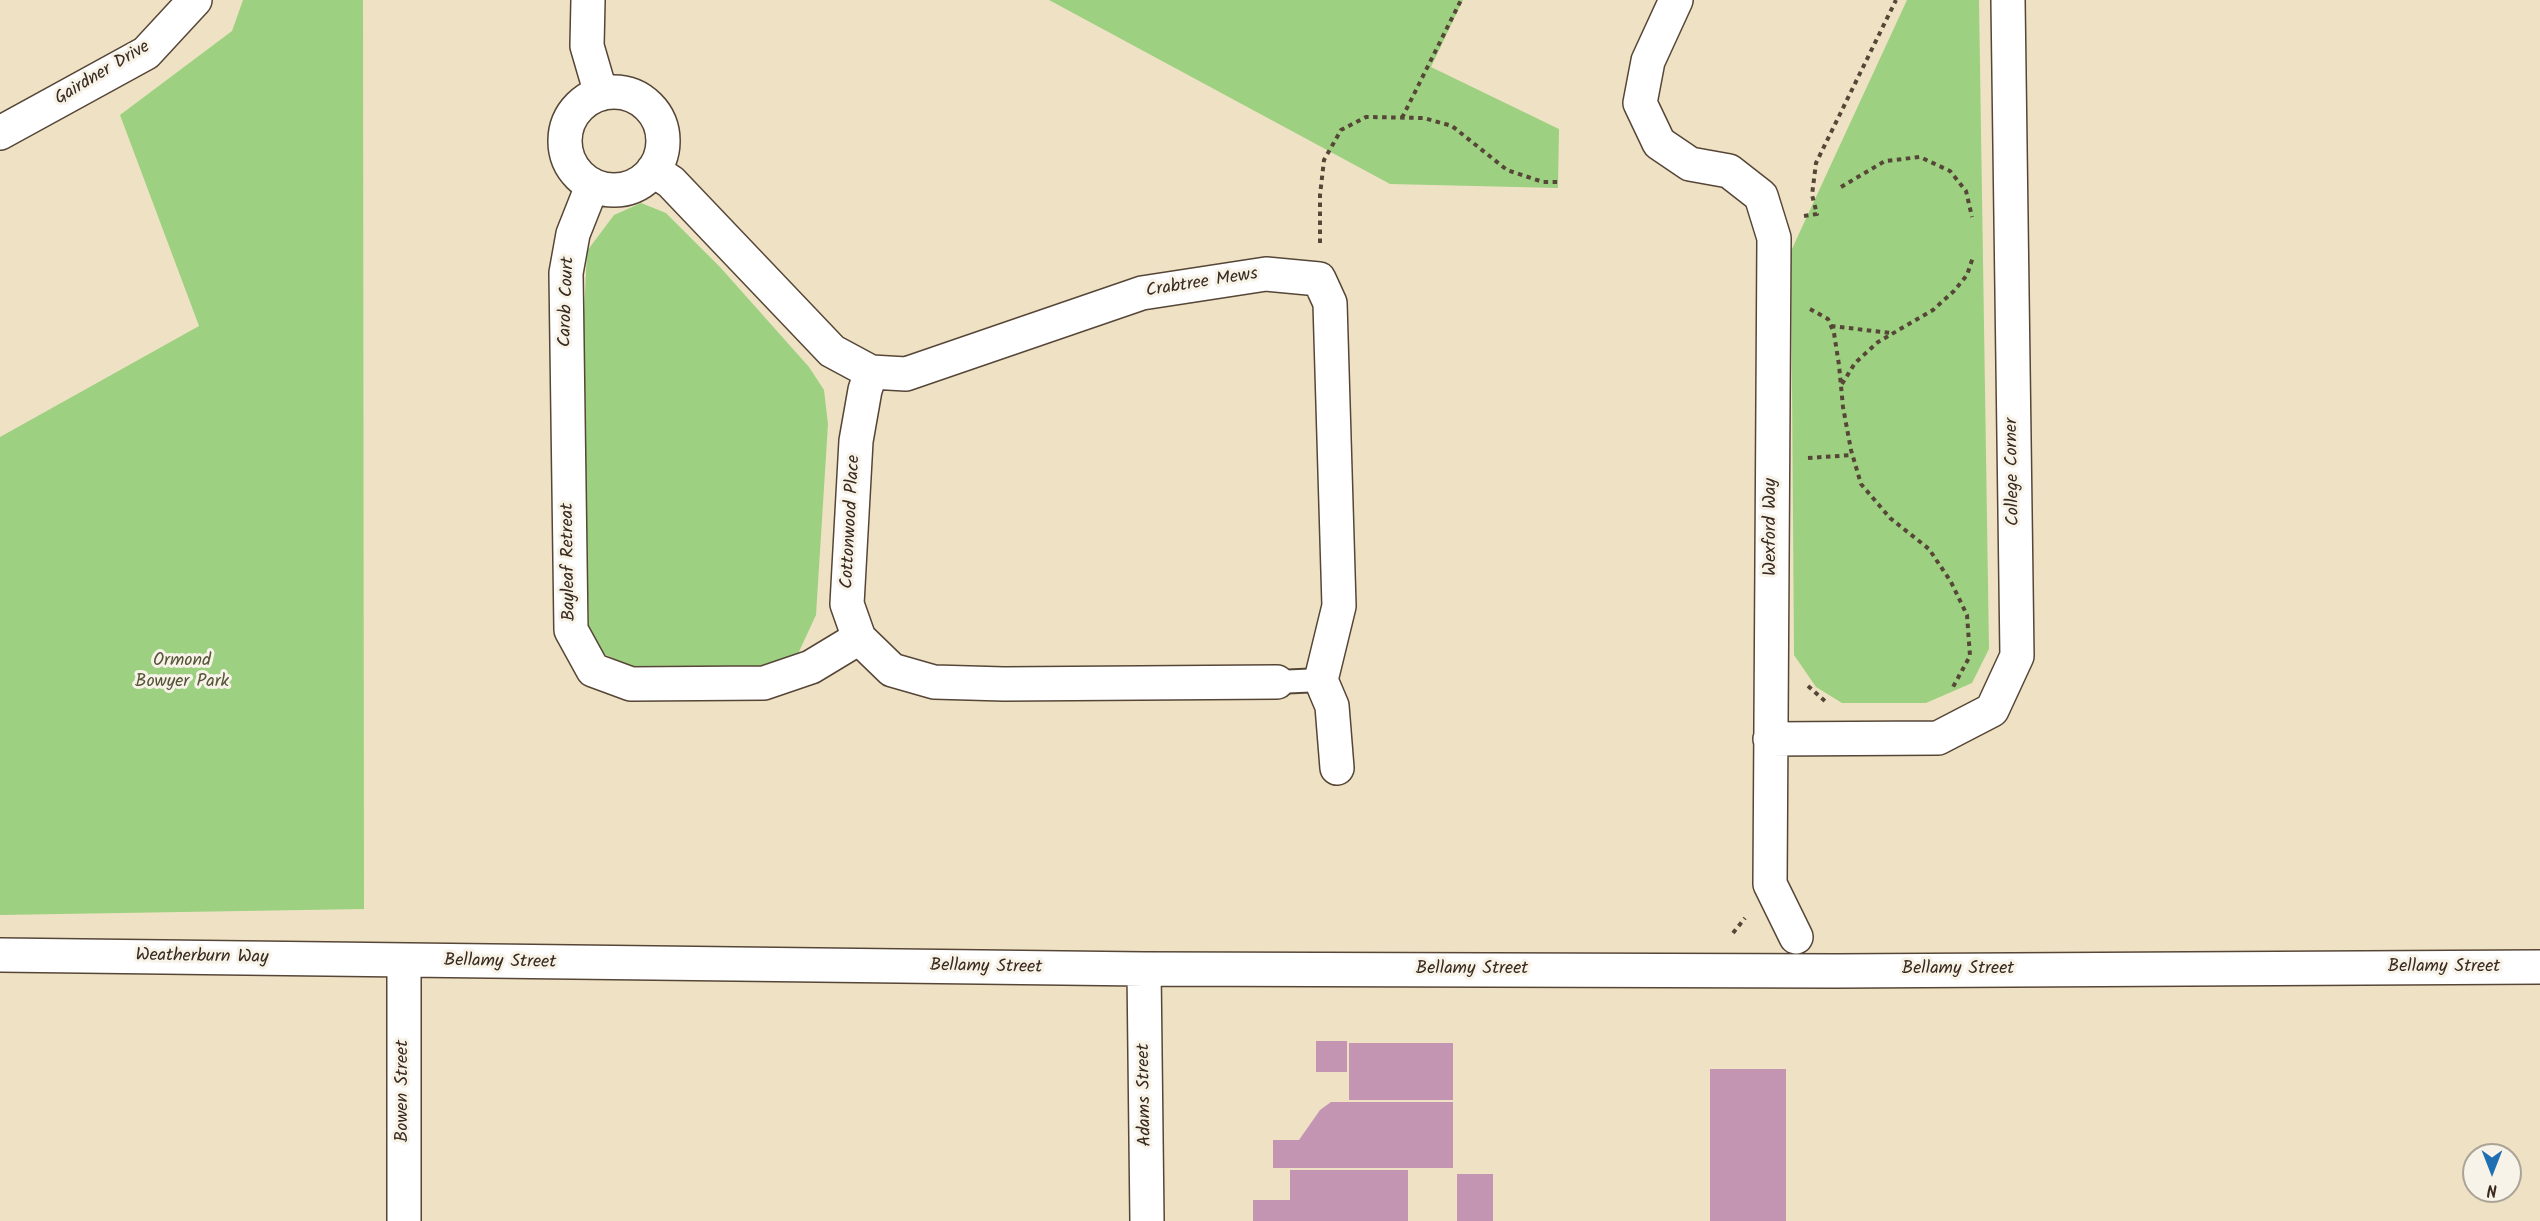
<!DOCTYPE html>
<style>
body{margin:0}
#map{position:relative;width:2540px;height:1221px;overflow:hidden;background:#efe2c4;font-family:Kalam,sans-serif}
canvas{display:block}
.north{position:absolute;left:2462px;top:1143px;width:60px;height:60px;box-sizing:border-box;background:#f7f3e8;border:2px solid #aca397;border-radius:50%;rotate:180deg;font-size:16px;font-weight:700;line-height:24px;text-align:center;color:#3b2a1e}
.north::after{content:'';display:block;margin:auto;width:21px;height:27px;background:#1f6fb2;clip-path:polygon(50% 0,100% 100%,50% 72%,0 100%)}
</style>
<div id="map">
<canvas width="2540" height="1221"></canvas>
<div class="north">N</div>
</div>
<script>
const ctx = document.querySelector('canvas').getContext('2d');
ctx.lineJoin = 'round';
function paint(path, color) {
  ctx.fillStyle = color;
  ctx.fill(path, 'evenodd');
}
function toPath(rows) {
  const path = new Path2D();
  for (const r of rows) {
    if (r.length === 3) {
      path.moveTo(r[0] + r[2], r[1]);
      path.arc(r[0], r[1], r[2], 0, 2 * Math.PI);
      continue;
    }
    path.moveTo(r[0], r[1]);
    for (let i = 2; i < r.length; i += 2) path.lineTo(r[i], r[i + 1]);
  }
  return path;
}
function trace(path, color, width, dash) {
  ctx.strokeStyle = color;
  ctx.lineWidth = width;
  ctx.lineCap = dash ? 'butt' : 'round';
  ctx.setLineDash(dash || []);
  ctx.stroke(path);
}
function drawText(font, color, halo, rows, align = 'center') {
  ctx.font = font + ' Kalam,sans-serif';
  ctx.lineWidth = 6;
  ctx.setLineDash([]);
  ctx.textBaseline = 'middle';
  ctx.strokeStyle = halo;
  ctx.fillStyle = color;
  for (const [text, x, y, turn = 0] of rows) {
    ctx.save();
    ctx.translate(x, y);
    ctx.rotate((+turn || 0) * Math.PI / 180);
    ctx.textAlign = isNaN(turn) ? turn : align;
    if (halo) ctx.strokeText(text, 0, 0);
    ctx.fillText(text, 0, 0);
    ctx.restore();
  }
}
paint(toPath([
 [243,0,363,0,364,909,0,915,0,437,199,326,120,115,232,31],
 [1049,0,1463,0,1431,67,1559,129,1558,188,1390,184],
 [1907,0,1979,0,1989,649,1972,683,1926,703,1842,703,1816,687,1794,655,1791,251],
 [641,203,666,213,720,267,809,367,824,390,828,424,816,615,797,656,760,668,629,666,598,651,589,626,581,379,587,251,614,215]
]), '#9dd181');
paint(toPath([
 [1316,1041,1347,1041,1347,1072,1316,1072],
 [1349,1043,1453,1043,1453,1100,1349,1100],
 [1710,1069,1786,1069,1786,1221,1710,1221],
 [1331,1102,1453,1102,1453,1168,1273,1168,1273,1140,1299,1140,1320,1110],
 [1290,1170,1408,1170,1408,1221,1253,1221,1253,1200,1290,1200],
 [1457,1174,1493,1174,1493,1221,1457,1221]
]), '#c494b3');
const service = toPath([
 [1277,682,1321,680]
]);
const minor = toPath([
 [588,0,587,46,601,94],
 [1676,0,1648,61,1640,103,1659,143,1690,164,1729,171,1761,196,1774,238,1770,884,1796,937],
 [614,141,49],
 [0,133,146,53,195,0],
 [653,170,671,182,832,351,871,372,906,374,1142,293,1266,274,1319,279,1330,303,1339,606,1321,680,1332,706,1337,768],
 [592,186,573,234,566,273,571,630,593,670,631,684,764,683,811,667,859,638],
 [871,372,865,390,856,441,847,604,859,638,892,670,934,682,1004,684,1277,682],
 [1770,739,1938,738,1992,710,2017,656,2008,0],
 [0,955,1144,969,1837,971,2540,967],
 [404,962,404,1221],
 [1144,969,1147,1221]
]);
trace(service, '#564637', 26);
trace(minor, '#564637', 36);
trace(toPath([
 [1402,118,1461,0],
 [1841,187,1885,161,1920,157,1950,171,1966,191,1972,217],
 [1804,216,1817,214,1812,195,1816,163,1896,0],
 [1320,243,1320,195,1324,160,1341,130,1366,117,1424,118,1452,126,1507,170,1543,182,1558,182],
 [1810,309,1828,319,1834,333,1839,365,1843,407,1851,450,1861,484,1890,518,1929,549,1951,582,1967,615,1970,656,1953,687],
 [1831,326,1891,333],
 [1842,384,1855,363,1878,342,1933,310,1954,291,1967,275,1973,257],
 [1808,458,1853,455],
 [1808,686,1825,701],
 [1733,933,1745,918]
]), '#564637', 4, [4.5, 4.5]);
trace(service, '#fff', 22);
trace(minor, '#fff', 33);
drawText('18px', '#3b2a1e', '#f7f3e8', [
 ["Gairdner Drive",103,74,-31],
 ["Crabtree Mews",1202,284,-9],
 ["Carob Court",568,302,-88],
 ["College Corner",2014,472,-91],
 ["Cottonwood Place",852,522,-87],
 ["Wexford Way",1772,527,-90],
 ["Bayleaf Retreat",570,562,-91],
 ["Weatherburn Way",202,958,1],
 ["Bellamy Street",500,963,1],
 ["Bellamy Street",986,968,1],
 ["Bellamy Street",2444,968],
 ["Bellamy Street",1472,970],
 ["Bellamy Street",1958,970],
 ["Bowen Street",404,1091,-90],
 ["Adams Street",1146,1095,-91]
]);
drawText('18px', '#545437', '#f7f3e8', [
 ["Ormond",182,662],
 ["Bowyer Park",182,683]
]);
</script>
